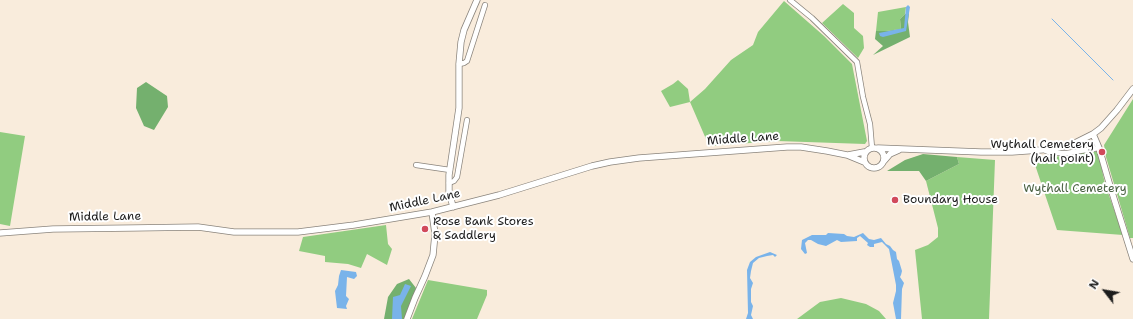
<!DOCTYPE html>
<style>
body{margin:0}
#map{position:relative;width:1133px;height:319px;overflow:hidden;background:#f9ecdc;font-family:"Shantell Sans",sans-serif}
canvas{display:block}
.north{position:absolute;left:1085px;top:271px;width:40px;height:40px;-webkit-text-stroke:3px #fff;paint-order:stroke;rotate:301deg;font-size:11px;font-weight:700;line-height:16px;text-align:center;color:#1c1c1c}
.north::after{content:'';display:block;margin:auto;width:14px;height:18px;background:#1c1c1c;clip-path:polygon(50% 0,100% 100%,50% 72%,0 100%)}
</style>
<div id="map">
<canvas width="1133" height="319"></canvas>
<div class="north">N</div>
</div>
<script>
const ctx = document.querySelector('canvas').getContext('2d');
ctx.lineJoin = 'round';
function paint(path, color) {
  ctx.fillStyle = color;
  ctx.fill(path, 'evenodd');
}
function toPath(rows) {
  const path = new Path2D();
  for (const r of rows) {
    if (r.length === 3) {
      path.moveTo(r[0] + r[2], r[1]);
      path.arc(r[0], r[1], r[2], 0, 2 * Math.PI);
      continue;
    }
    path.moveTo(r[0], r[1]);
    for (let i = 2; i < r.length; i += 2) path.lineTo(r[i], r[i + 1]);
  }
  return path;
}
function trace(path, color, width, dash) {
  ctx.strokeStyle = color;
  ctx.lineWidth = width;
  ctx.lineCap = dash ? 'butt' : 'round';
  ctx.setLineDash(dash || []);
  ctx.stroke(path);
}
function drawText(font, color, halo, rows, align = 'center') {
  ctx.font = font + ' "Shantell Sans",sans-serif';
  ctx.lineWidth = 4;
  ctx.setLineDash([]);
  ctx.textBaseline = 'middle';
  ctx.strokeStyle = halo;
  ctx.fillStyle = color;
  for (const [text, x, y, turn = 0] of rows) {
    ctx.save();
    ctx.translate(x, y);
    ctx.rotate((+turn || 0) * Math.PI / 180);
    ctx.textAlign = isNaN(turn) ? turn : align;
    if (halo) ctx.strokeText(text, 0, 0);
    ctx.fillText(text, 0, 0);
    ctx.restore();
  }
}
paint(toPath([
 [784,1,824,36,852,64,867,141,865,144,777,141,709,146,690,102,670,107,661,91,673,84,678,80,688,89,690,102,705,89,731,60,753,45,758,32],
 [843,4,854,13,854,28,863,36,864,48,858,58,822,23],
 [906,7,905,14,900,19,901,29,886,31,876,31,878,12],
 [1133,99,1133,238,1130,238,1106,157,1104,145],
 [0,132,25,136,10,226,0,224],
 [1098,151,1105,184,1123,235,1057,230,1032,156,1053,157],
 [957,157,995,160,989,319,922,319,915,250,928,245,938,237,938,228,926,181,959,164],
 [386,225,388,244,392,249,387,265,367,254,361,268,348,264,325,262,325,256,299,251,303,237],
 [428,280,487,290,487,295,477,319,412,319],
 [841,298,866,304,879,311,886,319,797,319,820,302]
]), '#91cc80');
paint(toPath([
 [909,13,908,22,910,37,873,55,883,46,875,39,876,31,886,31,901,29,900,19,905,14],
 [146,82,167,96,168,107,154,130,144,126,136,108,137,88],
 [923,154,957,157,959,164,926,181,919,171,887,171,905,160],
 [409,279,416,288,405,319,384,319,388,297,397,284]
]), '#74b06e');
paint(toPath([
 [908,5,910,7,906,31,883,37,880,36,879,33,904,28,906,7],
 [828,233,844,234,847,236,854,237,863,233,869,239,874,240,881,238,886,244,890,246,893,250,896,252,897,259,899,261,902,271,901,275,900,277,904,283,902,289,901,319,896,319,893,303,896,291,896,285,889,249,882,242,874,244,874,247,870,247,867,245,868,243,860,236,857,238,857,241,841,242,837,240,826,246,818,244,811,240,808,240,805,243,807,253,805,254,801,249,802,240,812,235,826,235],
 [770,252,777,255,775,257,773,255,767,256,759,258,753,263,751,271,750,278,753,283,751,289,751,302,753,306,751,315,753,319,746,319,748,313,747,270,750,262,756,257],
 [341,270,356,272,357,276,354,279,347,277,346,296,349,299,346,306,347,309,337,308,335,291,338,285,339,276],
 [405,284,411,286,401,306,402,319,392,319,393,297,400,295]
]), '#79b3ea');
trace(toPath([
 [1052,19,1113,80]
]), '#79b3ea', 1);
const minor = toPath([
 [790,0,812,18,857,62,863,97,870,124,872,148],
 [459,64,464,63,467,61,485,5],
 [1046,151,1052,153,1067,153,1099,148],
 [416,165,450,170],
 [449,183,454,181,457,177,467,120]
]);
const tertiary = toPath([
 [1093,134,1099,148,1110,186,1133,259],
 [874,158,10],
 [878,148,981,152,1012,152,1054,149,1073,144,1093,134,1101,128,1117,110,1133,89],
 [848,155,864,152],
 [884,161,890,154,899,150],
 [453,207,449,191,449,175,459,108,459,64,461,42,464,30,477,0],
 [0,233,53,229,133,228,198,227,234,232,298,232,354,225,432,212,499,195,592,166,610,162,639,158,787,147,801,147,827,151,847,155,864,162],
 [407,319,415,298,425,276,433,255,435,234,432,212]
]);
trace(minor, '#8a847c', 6);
trace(tertiary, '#8a847c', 7);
trace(minor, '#fff', 4.5);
trace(tertiary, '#fff', 5.5);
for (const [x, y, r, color] of [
 [1102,152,4,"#d1495b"],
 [895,200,4,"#d1495b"],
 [425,229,4,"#d1495b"]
]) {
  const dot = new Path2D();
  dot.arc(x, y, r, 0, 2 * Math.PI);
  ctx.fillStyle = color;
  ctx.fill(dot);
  trace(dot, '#fff', 1.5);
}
drawText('12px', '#1c1c1c', '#fff', [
 ["Middle Lane",743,139,-4],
 ["Middle Lane",425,201,-12],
 ["Middle Lane",105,217,-1]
]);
drawText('12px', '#1c1c1c', '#fff', [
 ["Wythall Cemetery",1094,145,"right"],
 ["(hail point)",1094,159,"right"],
 ["Boundary House",903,200],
 ["Rose Bank Stores",433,222],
 ["& Saddlery",433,236]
], 'left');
drawText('12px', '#4b6244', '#fff', [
 ["Wythall Cemetery",1075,189]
]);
</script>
